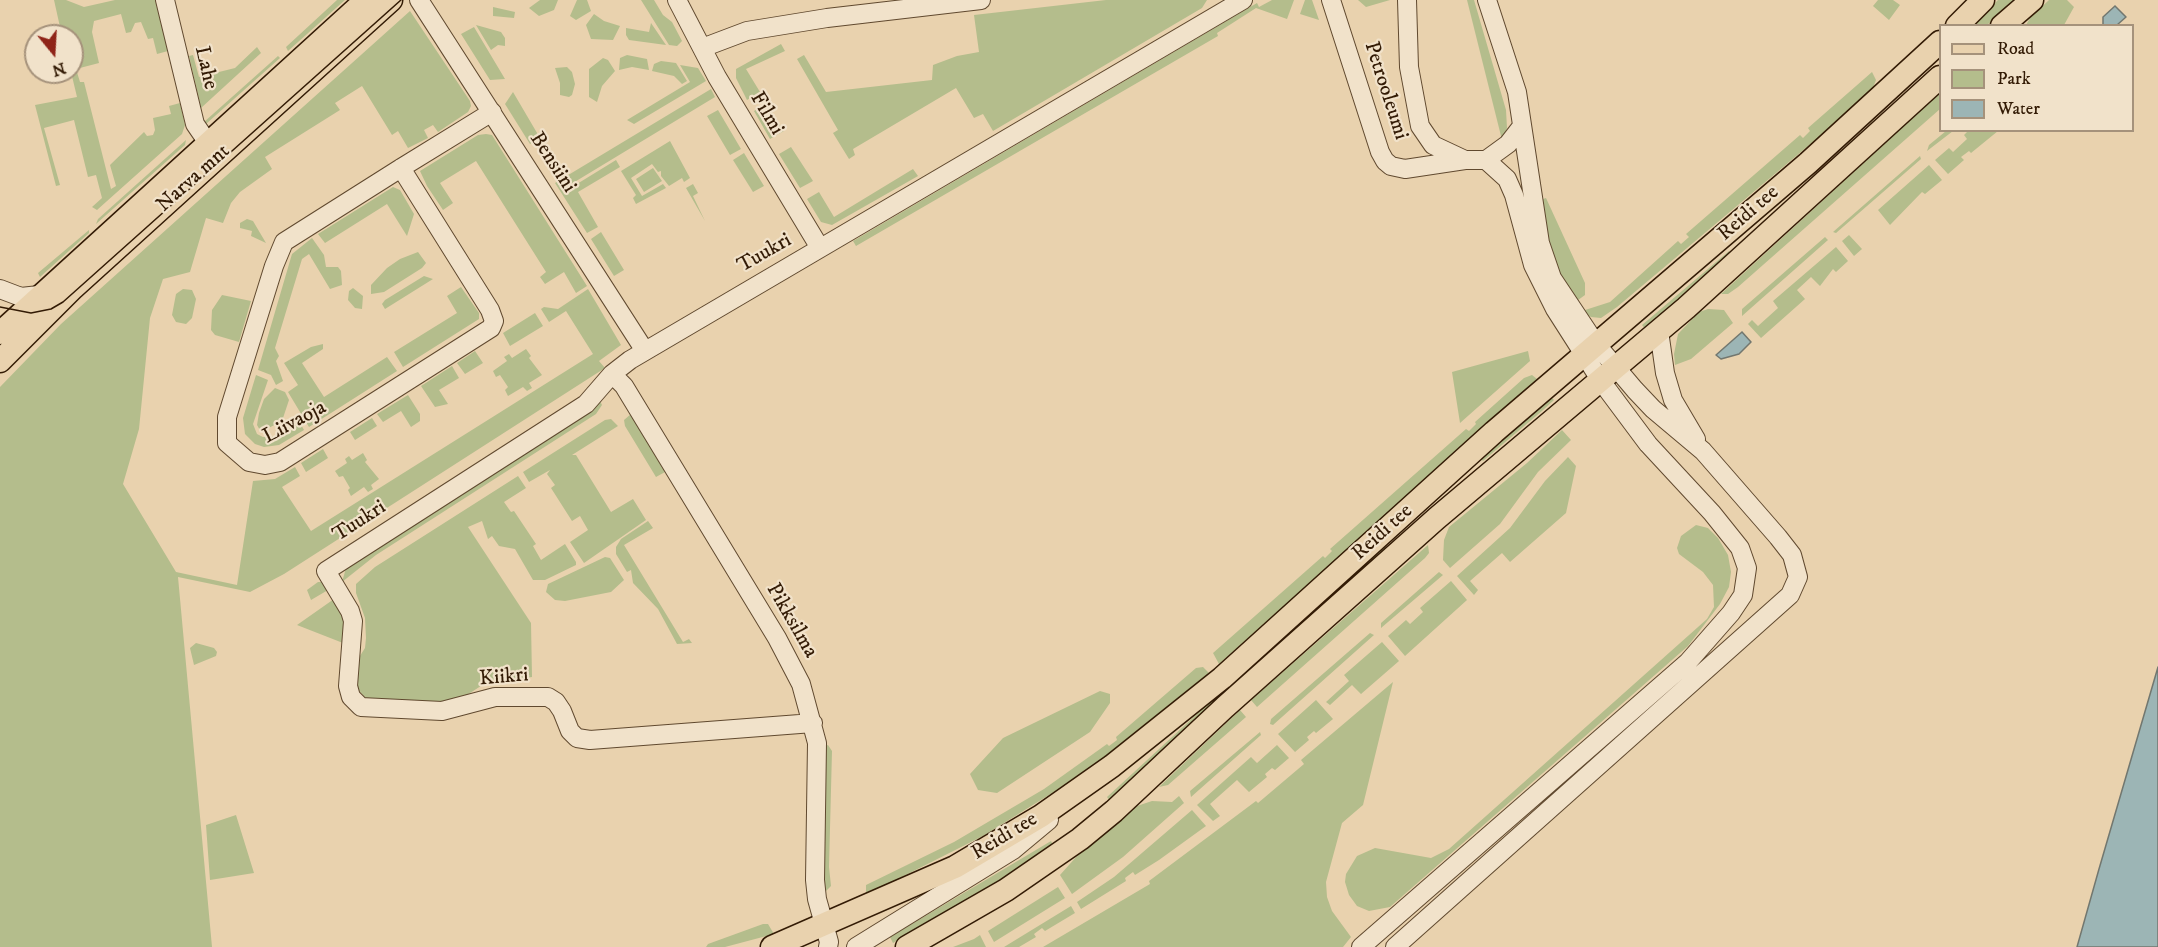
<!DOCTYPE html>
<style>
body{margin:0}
#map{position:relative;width:2158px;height:947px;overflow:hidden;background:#e9d2ae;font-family:"IM FELL DW Pica",serif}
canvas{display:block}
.legend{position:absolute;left:1939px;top:24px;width:195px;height:108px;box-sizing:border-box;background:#f1e2ca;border:2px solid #a5927b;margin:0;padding:8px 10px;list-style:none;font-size:18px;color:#331b05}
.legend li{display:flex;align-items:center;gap:12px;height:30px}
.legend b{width:30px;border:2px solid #a5927b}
.north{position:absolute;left:24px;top:24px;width:60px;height:60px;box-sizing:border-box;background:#f1e2ca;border:2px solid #a5927b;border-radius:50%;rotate:162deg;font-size:16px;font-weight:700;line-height:24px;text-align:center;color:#331b05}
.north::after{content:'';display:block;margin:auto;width:21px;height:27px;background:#8f2418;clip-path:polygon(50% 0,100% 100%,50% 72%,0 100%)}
</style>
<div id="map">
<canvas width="2158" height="947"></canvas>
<ul class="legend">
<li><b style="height:8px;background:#e9d2ae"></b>Road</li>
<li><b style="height:16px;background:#b4bd8c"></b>Park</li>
<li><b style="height:16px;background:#9cb5b5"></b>Water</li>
</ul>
<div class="north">N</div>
</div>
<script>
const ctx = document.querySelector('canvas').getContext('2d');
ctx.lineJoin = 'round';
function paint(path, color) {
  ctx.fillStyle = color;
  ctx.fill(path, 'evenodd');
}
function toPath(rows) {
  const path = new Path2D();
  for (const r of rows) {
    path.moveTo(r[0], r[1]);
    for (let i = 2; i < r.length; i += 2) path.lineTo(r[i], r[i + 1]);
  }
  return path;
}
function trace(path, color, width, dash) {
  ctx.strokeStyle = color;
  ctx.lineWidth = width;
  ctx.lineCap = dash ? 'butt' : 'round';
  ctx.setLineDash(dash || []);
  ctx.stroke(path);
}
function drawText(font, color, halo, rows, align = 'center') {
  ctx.font = font + ' "IM FELL DW Pica",serif';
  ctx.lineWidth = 4.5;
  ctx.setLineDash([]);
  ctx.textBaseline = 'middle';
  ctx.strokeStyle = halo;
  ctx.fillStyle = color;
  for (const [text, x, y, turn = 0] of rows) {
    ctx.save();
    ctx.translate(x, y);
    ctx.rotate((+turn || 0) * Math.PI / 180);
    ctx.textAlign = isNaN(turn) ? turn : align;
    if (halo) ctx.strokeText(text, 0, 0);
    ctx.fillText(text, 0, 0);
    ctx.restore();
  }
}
paint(toPath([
 [54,0,66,0,84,7,115,0,155,0,168,51,157,54,153,38,148,39,141,22,135,23,131,32,126,33,121,14,94,21,92,32,99,63,76,69,80,82,84,82,111,189,116,186,110,165,144,132,147,136,153,135,155,130,153,118,171,114,169,106,180,103,185,125,182,134,97,210,92,207,102,198,96,175,88,177,74,120,44,128,60,185,56,186,35,105,77,97,71,72,72,36,62,36],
 [337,0,345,0,288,51,286,47],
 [540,0,558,0,554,10,539,16,529,8],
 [577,0,587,0,591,11,576,20,570,16],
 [641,0,654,0,663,15,672,22,682,41,677,46,669,45],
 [1106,0,1207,0,1202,8,993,131,983,114,974,118,956,88,853,149,855,155,849,159,833,133,838,130,797,59,804,55,826,92,932,80,933,65,957,56,979,52,974,15],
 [1272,0,1294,0,1287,19,1256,8,1217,33,1218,36,856,246,853,241,1257,3,1259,7],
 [1305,0,1312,0,1319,20,1300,14],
 [1358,0,1390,0,1366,7],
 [1467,0,1474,0,1506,110,1507,128,1502,140],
 [1878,0,1893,0,1900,5,1889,20,1873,6],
 [1998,0,2016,0,1987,25,1972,26],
 [2049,0,2067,0,2074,7,2064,25,2026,25,2030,18],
 [493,7,515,12,514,18,493,16],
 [410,11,470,101,471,106,468,112,438,132,433,125,424,130,428,138,408,148,398,131,392,135,362,86,335,103,340,110,265,157,272,169,240,192,231,203,223,223,206,218,190,272,163,279,150,318,139,429,123,484,176,572,237,585,253,481,275,479,295,467,300,476,282,487,311,531,593,354,566,311,549,322,541,309,544,307,558,309,588,289,621,345,599,361,605,368,284,574,250,592,178,577,212,947,0,947,0,387,61,324],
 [594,14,604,21,620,26,613,40,591,39,586,25],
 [651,23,666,45,629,40,626,35,626,28,649,32],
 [476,25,501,32,505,38,505,46,498,45,491,50],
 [474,27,505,79,490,80,461,34],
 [781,44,785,51,746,69,760,92,747,100,736,78,736,69],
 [257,47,261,53,201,108,189,56,193,55,199,77,235,68],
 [627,55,647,59,649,70,632,67,619,70,620,58],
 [278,56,280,58,206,124,204,122],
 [603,58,608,60,615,71,602,86,597,102,589,97,589,69],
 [661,61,676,63,687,81,682,84,674,76,652,71,654,64],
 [680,65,698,68,706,81,634,124,627,120,690,82],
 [567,67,572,72,575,84,572,95,569,97,560,95,560,83,555,68],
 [1872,72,1876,80,1871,93,1617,307,1601,318,1591,317,1582,311,1610,302,1678,241,1681,244,1689,237,1686,234,1800,135,1803,138,1810,131,1808,128],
 [711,89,715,97,563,189,564,192,616,160,620,167,578,192,598,227,587,233,555,183],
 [513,92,540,138,530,144,505,104],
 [1940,93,1940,109,1738,287,1728,294,1721,294],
 [766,103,784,131,770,139,754,111],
 [718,110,741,149,730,155,707,116],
 [1969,130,1998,131,1971,153,1969,151,1961,157,1964,160,1948,174,1935,160,1949,148,1953,152,1967,139,1964,135],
 [1946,131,1953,131,1927,151,1929,145],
 [486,134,492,135,587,286,576,293,564,272,545,284,540,277,546,272,476,161,440,183,453,203,443,210,427,186,420,171,478,135],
 [186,140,185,145,96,224,98,219],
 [670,141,690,178,684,182,682,178,669,186,661,176,661,171,658,172,652,164,631,178,642,196,663,184,666,188,636,204,633,198,636,195,621,171],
 [791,147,813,181,800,188,779,154],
 [744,153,764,186,753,192,733,160],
 [1920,156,1921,159,1836,233,1833,232],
 [1929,165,1942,180,1925,194,1922,192,1890,225,1878,210],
 [653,168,662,181,644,192,636,179],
 [913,169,918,176,832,225,821,222,807,199,819,192,834,217],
 [693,184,698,193,693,196,705,221,686,188],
 [393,187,400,190,414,214,407,236,387,204,325,243,318,234],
 [1546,198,1585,283,1585,295,1574,303,1559,279,1545,236,1543,199],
 [247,219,253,221,266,243,251,236,252,231,240,228,240,223],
 [89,230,89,233,40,277,38,273],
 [601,232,624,270,614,276,591,239],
 [1849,235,1862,249,1854,256,1842,241],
 [1825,237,1828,240,1742,316,1742,309],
 [312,238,324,255,326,267,338,267,341,271,342,285,330,289,309,254,302,259,275,348,279,356,276,361,283,381,276,385,271,375,258,370,292,254],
 [1836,247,1848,261,1836,272,1833,269,1820,286,1811,277,1797,290,1805,299,1761,338,1748,324,1752,320,1758,326,1778,308,1773,301],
 [1729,251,1732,255,1646,330,1642,325],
 [418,252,426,263,422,268,384,292,371,294,371,285,387,268,400,259],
 [424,276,433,279,385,309,382,304,385,300],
 [461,287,479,313,479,319,403,367,394,352,457,313,447,296],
 [353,288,363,296,362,309,355,308,348,300,349,291],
 [183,289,192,290,196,299,192,318,186,324,176,322,172,315,176,294],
 [222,295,251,301,239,342,215,335,211,330,212,310],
 [1708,309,1724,310,1733,323,1691,359,1675,365,1674,354,1678,334,1699,312],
 [535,313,543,326,510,346,503,333],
 [323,344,323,349,302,363,324,397,387,357,397,371,309,427,288,392,298,385,284,363,311,347],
 [526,349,531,356,529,358,542,375,529,383,532,388,527,391,523,387,508,396,505,390,508,387,500,375,496,377,493,371,507,361,504,357,509,354,512,358],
 [475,351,483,363,465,374,457,363],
 [1528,351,1530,361,1460,423,1452,372],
 [452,366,459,378,439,390,448,404,435,407,421,386],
 [256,375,268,380,253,424,257,434,263,437,276,436,299,421,304,430,279,445,264,447,255,444,245,434,243,418],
 [1532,375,1537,379,1219,664,1213,653,1323,556,1325,558,1332,551,1330,549,1466,429,1469,431,1476,424,1475,422,1524,378],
 [275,388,285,392,289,400,282,421,261,432,257,425,259,413,264,399],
 [408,395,420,414,420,421,411,427,401,411,383,422,377,414],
 [1550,396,1554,400,1542,411,1483,461,1480,458],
 [600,401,602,405,596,414,376,555,342,582,346,568,590,411],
 [631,414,665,472,656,477,625,426,624,420],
 [372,418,377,426,355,440,350,432],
 [611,419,618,426,572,455,576,455,611,512,633,499,646,520,584,563,570,542,588,530,580,516,572,521,551,488,555,485,547,474,550,470,529,482,523,472,605,420],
 [1562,430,1571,440,1538,472,1500,524,1450,568,1443,560,1444,540,1449,527,1527,463],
 [323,449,328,458,306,472,301,463],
 [363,453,367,460,365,462,379,479,371,485,373,489,368,492,364,487,351,496,348,490,350,488,343,476,339,477,335,471,347,463,345,459,349,456,352,460],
 [1568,457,1576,466,1566,513,1510,562,1502,553,1470,581,1478,590,1474,595,1457,576,1510,528,1545,481],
 [518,476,526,488,504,502,511,512,514,511,536,544,533,546,541,560,565,544,576,562,576,565,545,580,533,580,515,549,499,546,492,536,488,539,482,521,468,527,531,623,532,677,484,684,453,704,368,701,356,687,358,659,365,648,366,638,365,618,356,593,356,584,375,567],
 [648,521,653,528,624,545,683,642,689,639,692,643,677,644,658,609,633,583,631,570,627,572,616,554,616,547,621,539],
 [1696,525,1708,528,1718,538,1728,555,1731,572,1729,587,1720,604,1688,646,1390,907,1369,911,1357,906,1349,895,1345,882,1346,874,1357,856,1375,848,1431,858,1449,849,1707,619,1714,607,1713,585,1703,572,1679,554,1677,548,1681,536],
 [1383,545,1387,548,1237,684,1234,680],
 [1428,545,1429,553,1425,558,1257,707,1251,700],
 [605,557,610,558,624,580,611,592,565,601,555,600,546,592,548,584],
 [1439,572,1443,575,1381,628,1381,623],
 [1451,581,1467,600,1405,656,1388,636,1406,620,1410,624,1423,612,1420,608],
 [318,582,322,582,328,590,311,600,307,590],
 [334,599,344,619,343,643,297,625],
 [1370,633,1374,635,1273,725,1270,724,1271,719],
 [1382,642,1399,661,1361,694,1352,685,1330,705,1326,702,1349,681,1344,675],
 [196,643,214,648,217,652,216,656,194,665,190,648],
 [1203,667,1209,673,1116,749,1057,790,983,836,866,895,866,885,954,842,1044,789,1107,744,1109,746,1117,740,1116,737,1196,668],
 [1393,682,1363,805,1342,823,1326,882,1327,897,1332,911,1351,937,1343,947,1043,947,1150,884,1149,881,1256,801,1258,803,1304,764,1301,760],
 [1223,690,1226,694,1110,801,1107,797],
 [1100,691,1110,694,1110,703,1090,732,997,793,978,790,970,774,1003,738],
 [1316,700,1333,719,1316,733,1314,731,1307,737,1309,740,1295,752,1278,734],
 [1240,710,1246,717,1168,785,1159,787],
 [1260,732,1261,735,1191,797,1190,791],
 [828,745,832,751,829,867,831,886,825,892,825,746],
 [1277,745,1289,758,1275,770,1272,768,1265,774,1267,777,1249,792,1237,780,1210,804,1220,816,1213,821,1197,805,1251,757,1257,763],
 [1179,796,1184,803,1123,857,1072,894,1060,875,1077,856,1137,806,1152,801,1172,802],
 [1192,810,1206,826,1159,860,1135,875,1133,872,1125,878,1126,881,1081,909,1077,902,1114,877],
 [236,815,254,873,210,880,206,825],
 [1051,841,1053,845,999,881,893,943,890,937],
 [1058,887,1065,898,994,942,988,931],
 [1071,906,1075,913,1045,931,1042,928,1034,934,1036,937,1019,947,1004,947],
 [763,924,768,924,774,934,725,947,706,947,708,944],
 [980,935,986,947,953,947,974,939]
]), '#b4bd8c');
const water = toPath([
 [2115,6,2126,17,2117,25,2103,25,2103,17,2115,6],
 [1742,332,1751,342,1739,354,1721,359,1716,355,1742,332],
 [2158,667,2158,947,2077,947,2099,869,2158,667]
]);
paint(water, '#9cb5b5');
trace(water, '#72776f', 1.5);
const minor = toPath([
 [165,0,195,124,208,143],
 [419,0,645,351],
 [677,0,717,77,820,248],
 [1331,0,1380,152,1385,161,1391,166,1405,169,1465,160,1486,160,1507,179,1514,195,1533,265,1555,309,1601,381,1648,444,1712,513,1740,548,1747,568,1743,595,1731,613,1688,662,1361,947],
 [1407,0,1409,67,1420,126,1433,145,1465,160],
 [702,48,747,31,827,18,981,0],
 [1486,160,1508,144,1522,126],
 [401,168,490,310,494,321,491,328,280,462,265,465,249,462,227,443,227,417,274,266,284,242,401,168,492,112],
 [0,289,21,297,48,294],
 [1659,331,1665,373,1673,400,1696,439],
 [612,374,624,386,777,638,801,684,817,743,815,880,817,899,829,942,828,947],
 [813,723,590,740,577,738,570,731,562,711,556,702,548,697,495,697,442,711,361,707,351,697,348,686,353,621,350,611,326,571,586,404,612,374,630,360,1243,0],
 [856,947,1013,850,1049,820],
 [1395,947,1790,595,1798,577,1792,555,1778,537,1703,451,1653,409,1635,390,1596,344,1552,278,1540,243,1517,92,1487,0]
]);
const major = toPath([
 [1957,26,1983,0],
 [2002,26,2032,0],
 [0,333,366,0],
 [0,361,73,288,391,0],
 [772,947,955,867,1041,816,1112,766,1222,678,1494,432,1808,163,1940,42],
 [907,947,1006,890,1080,839,1114,811,1225,707,1437,518,1686,308,1940,77]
]);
trace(minor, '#60492f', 20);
trace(major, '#331b05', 25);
trace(minor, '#f1e2ca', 18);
trace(major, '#e9d2ae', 22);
trace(toPath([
 [0,307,31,313,51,309,63,302,401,0]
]), '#331b05', 1.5);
drawText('21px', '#331b05', '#f1e2ca', [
 ["Lahe",205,68,77],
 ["Petrooleumi",1385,91,72],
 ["Filmi",766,114,59],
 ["Bensiini",552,163,57],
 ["Narva mnt",194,179,-42],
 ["Reidi tee",1749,214,-41],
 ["Tuukri",765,254,-30],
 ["Liivaoja",295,423,-28],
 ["Tuukri",360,522,-33],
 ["Reidi tee",1383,533,-42],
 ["Pikksilma",791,621,60],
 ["Kiikri",504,678,-5],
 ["Reidi tee",1005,837,-31]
]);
</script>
